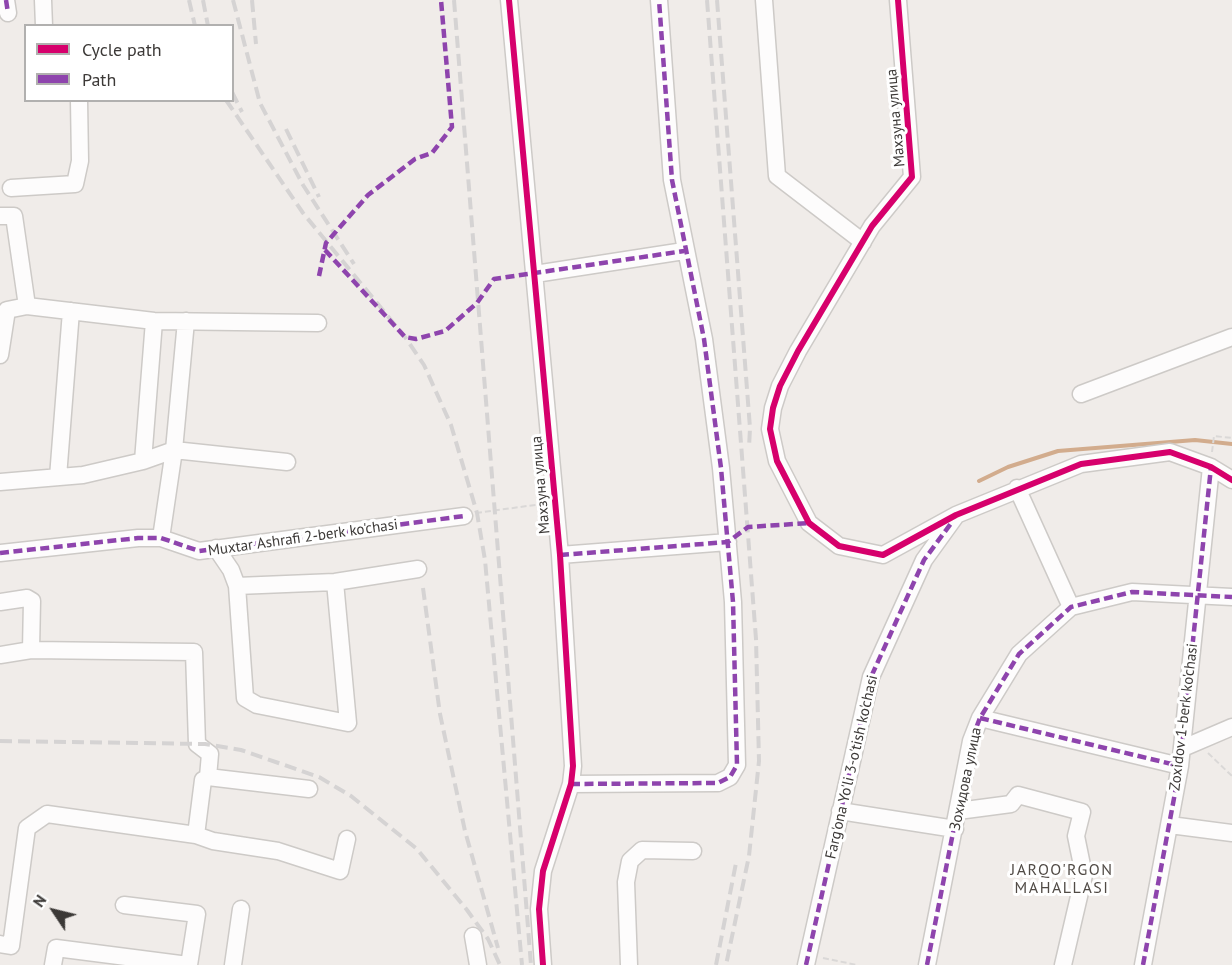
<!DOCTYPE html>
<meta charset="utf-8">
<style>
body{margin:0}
#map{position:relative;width:1232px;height:965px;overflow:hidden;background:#f0ece9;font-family:"PT Sans",sans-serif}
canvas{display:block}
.legend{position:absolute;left:24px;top:24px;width:210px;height:78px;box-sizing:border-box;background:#fff;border:2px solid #b1b0af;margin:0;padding:8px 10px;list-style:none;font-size:18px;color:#3c3937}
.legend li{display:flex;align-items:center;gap:12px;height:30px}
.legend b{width:30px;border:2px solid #b1b0af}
.north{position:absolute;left:24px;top:881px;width:60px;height:60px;-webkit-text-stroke:4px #fff;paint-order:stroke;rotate:305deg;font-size:16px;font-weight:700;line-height:24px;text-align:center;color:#3c3937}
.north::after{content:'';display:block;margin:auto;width:21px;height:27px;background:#3c3937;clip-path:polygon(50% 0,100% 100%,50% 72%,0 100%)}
</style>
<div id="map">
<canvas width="1232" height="965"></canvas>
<ul class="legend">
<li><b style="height:8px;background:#d6006c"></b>Cycle path</li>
<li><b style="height:8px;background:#8e44ad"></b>Path</li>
</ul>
<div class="north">N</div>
</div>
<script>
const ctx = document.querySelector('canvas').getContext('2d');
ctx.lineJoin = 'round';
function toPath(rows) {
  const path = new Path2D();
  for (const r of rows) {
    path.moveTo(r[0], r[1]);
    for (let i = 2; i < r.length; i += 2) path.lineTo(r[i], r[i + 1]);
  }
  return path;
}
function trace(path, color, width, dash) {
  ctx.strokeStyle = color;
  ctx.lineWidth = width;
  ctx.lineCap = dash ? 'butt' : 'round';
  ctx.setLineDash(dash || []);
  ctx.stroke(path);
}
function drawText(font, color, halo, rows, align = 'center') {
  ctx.font = font + ' "PT Sans",sans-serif';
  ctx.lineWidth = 6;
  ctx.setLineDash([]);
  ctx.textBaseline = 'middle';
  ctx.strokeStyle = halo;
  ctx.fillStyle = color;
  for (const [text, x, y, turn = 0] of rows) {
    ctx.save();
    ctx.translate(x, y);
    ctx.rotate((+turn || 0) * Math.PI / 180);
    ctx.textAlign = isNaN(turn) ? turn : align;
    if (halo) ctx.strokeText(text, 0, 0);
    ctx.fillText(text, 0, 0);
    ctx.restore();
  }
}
trace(toPath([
 [979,481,1008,467,1058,451,1195,440,1232,444]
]), '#d2ac8d', 4);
const minor = toPath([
 [6,0,8,13],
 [43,0,44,26],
 [509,0,560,555,573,766,571,784,543,871,539,909,543,965],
 [764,0,777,176,863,242],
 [898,0,912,177,872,226,798,351,780,386,773,408,770,429,777,461,809,523,839,546,883,555,956,515,1081,464,1170,452,1211,467,1232,480],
 [11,188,75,184,80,161,79,100],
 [0,216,14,216,27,306,154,321,318,323],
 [535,274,684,251],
 [154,321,143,461,174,450,287,462],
 [0,355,7,310,27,306],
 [1081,394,1232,337],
 [58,477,71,311],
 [0,482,83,475,143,461],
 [1017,488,1071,607],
 [161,538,174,450,186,321],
 [216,548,231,570,237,586,245,698,257,705,348,723,335,582],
 [0,553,138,538,161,538,199,551,464,516],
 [560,555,728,542],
 [237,586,335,582,418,569],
 [0,602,27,598,32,601,31,650,194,652,197,744,210,754,208,777],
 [0,655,31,650],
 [980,718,1180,766],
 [1183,748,1232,727],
 [571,784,718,783,730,777,737,765,733,602,721,468,704,339,672,180,659,0],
 [840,811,955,829],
 [958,811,1011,804,1018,795,1082,812,1076,836,1084,875,1063,965],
 [1170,825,1232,833],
 [196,835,213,841,278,851,340,871,347,839],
 [124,905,197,914,189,965],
 [473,936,478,965],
 [0,944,11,946,27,828,47,814,196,835,203,780,208,777,309,789],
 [53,965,56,948,188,965],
 [233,965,241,909],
 [629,965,626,882,630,861,642,850,693,851],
 [806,965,871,677,924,560,955,517],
 [927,965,971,741,980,718,1019,654,1071,607,1132,592,1232,597],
 [1143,965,1180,766,1211,467]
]);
trace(minor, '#cdcac7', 19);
trace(toPath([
 [1212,452,1214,436,1232,438],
 [476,513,542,504],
 [1208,753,1232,776],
 [823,958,857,965]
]), '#dad8d7', 2, [6, 3]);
trace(minor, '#fdfcfc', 16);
trace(toPath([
 [189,0,195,26],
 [203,0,208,26],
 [233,0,260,103,303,185,354,264],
 [252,0,256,44],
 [454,0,531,965],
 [707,0,756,639,759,761,749,856,726,965],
 [717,0,750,428,749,448],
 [232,92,242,112],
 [226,100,303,213,405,337,424,365,451,425,477,513,485,560,522,965],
 [286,129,319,197],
 [423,588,440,714,465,831,498,948],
 [0,741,205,744,241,750,319,777,351,796,417,849,467,910,488,939,500,965],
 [716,965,736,863]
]), '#d5d3d3', 4, [12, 6]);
trace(toPath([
 [6,0,8,13],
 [325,250,405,337,416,339,445,331,477,303,494,279,684,251],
 [319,276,326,243,368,195,415,159,432,153,452,127,441,0],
 [0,553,138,538,161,538,199,551,464,516],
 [560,555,728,542,748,527,809,523],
 [980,718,1180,766],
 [571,784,718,783,730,777,737,765,733,602,721,468,704,339,672,180,659,0],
 [806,965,871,677,924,560,952,522],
 [927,965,971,741,980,718,1019,654,1071,607,1132,592,1232,597],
 [1143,965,1180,766,1211,467]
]), '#8e44ad', 4.5, [9, 4.5]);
trace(toPath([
 [509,0,560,555,573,766,571,784,543,871,539,909,543,965],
 [898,0,912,177,872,226,798,351,780,386,773,408,770,429,777,461,809,523,839,546,883,555,956,515,1081,464,1170,452,1211,467,1232,480]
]), '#d6006c', 6);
drawText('15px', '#3c3937', '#fff', [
 ["Махзуна улица",896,118,-95],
 ["Махзуна улица",541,485,-95],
 ["Muxtar Ashrafi 2-berk ko'chasi",303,538,-8],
 ["Zoxidov 1-berk ko'chasi",1184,717,-83],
 ["Farg'ona Yo'li 3-o'tish ko'chasi",852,767,-77],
 ["Зохидова улица",966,779,-78]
]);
ctx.letterSpacing = '1.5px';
drawText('16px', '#514b46', '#fff', [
 ["JARQO'RGON",1062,870],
 ["MAHALLASI",1062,888]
]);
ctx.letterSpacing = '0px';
</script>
